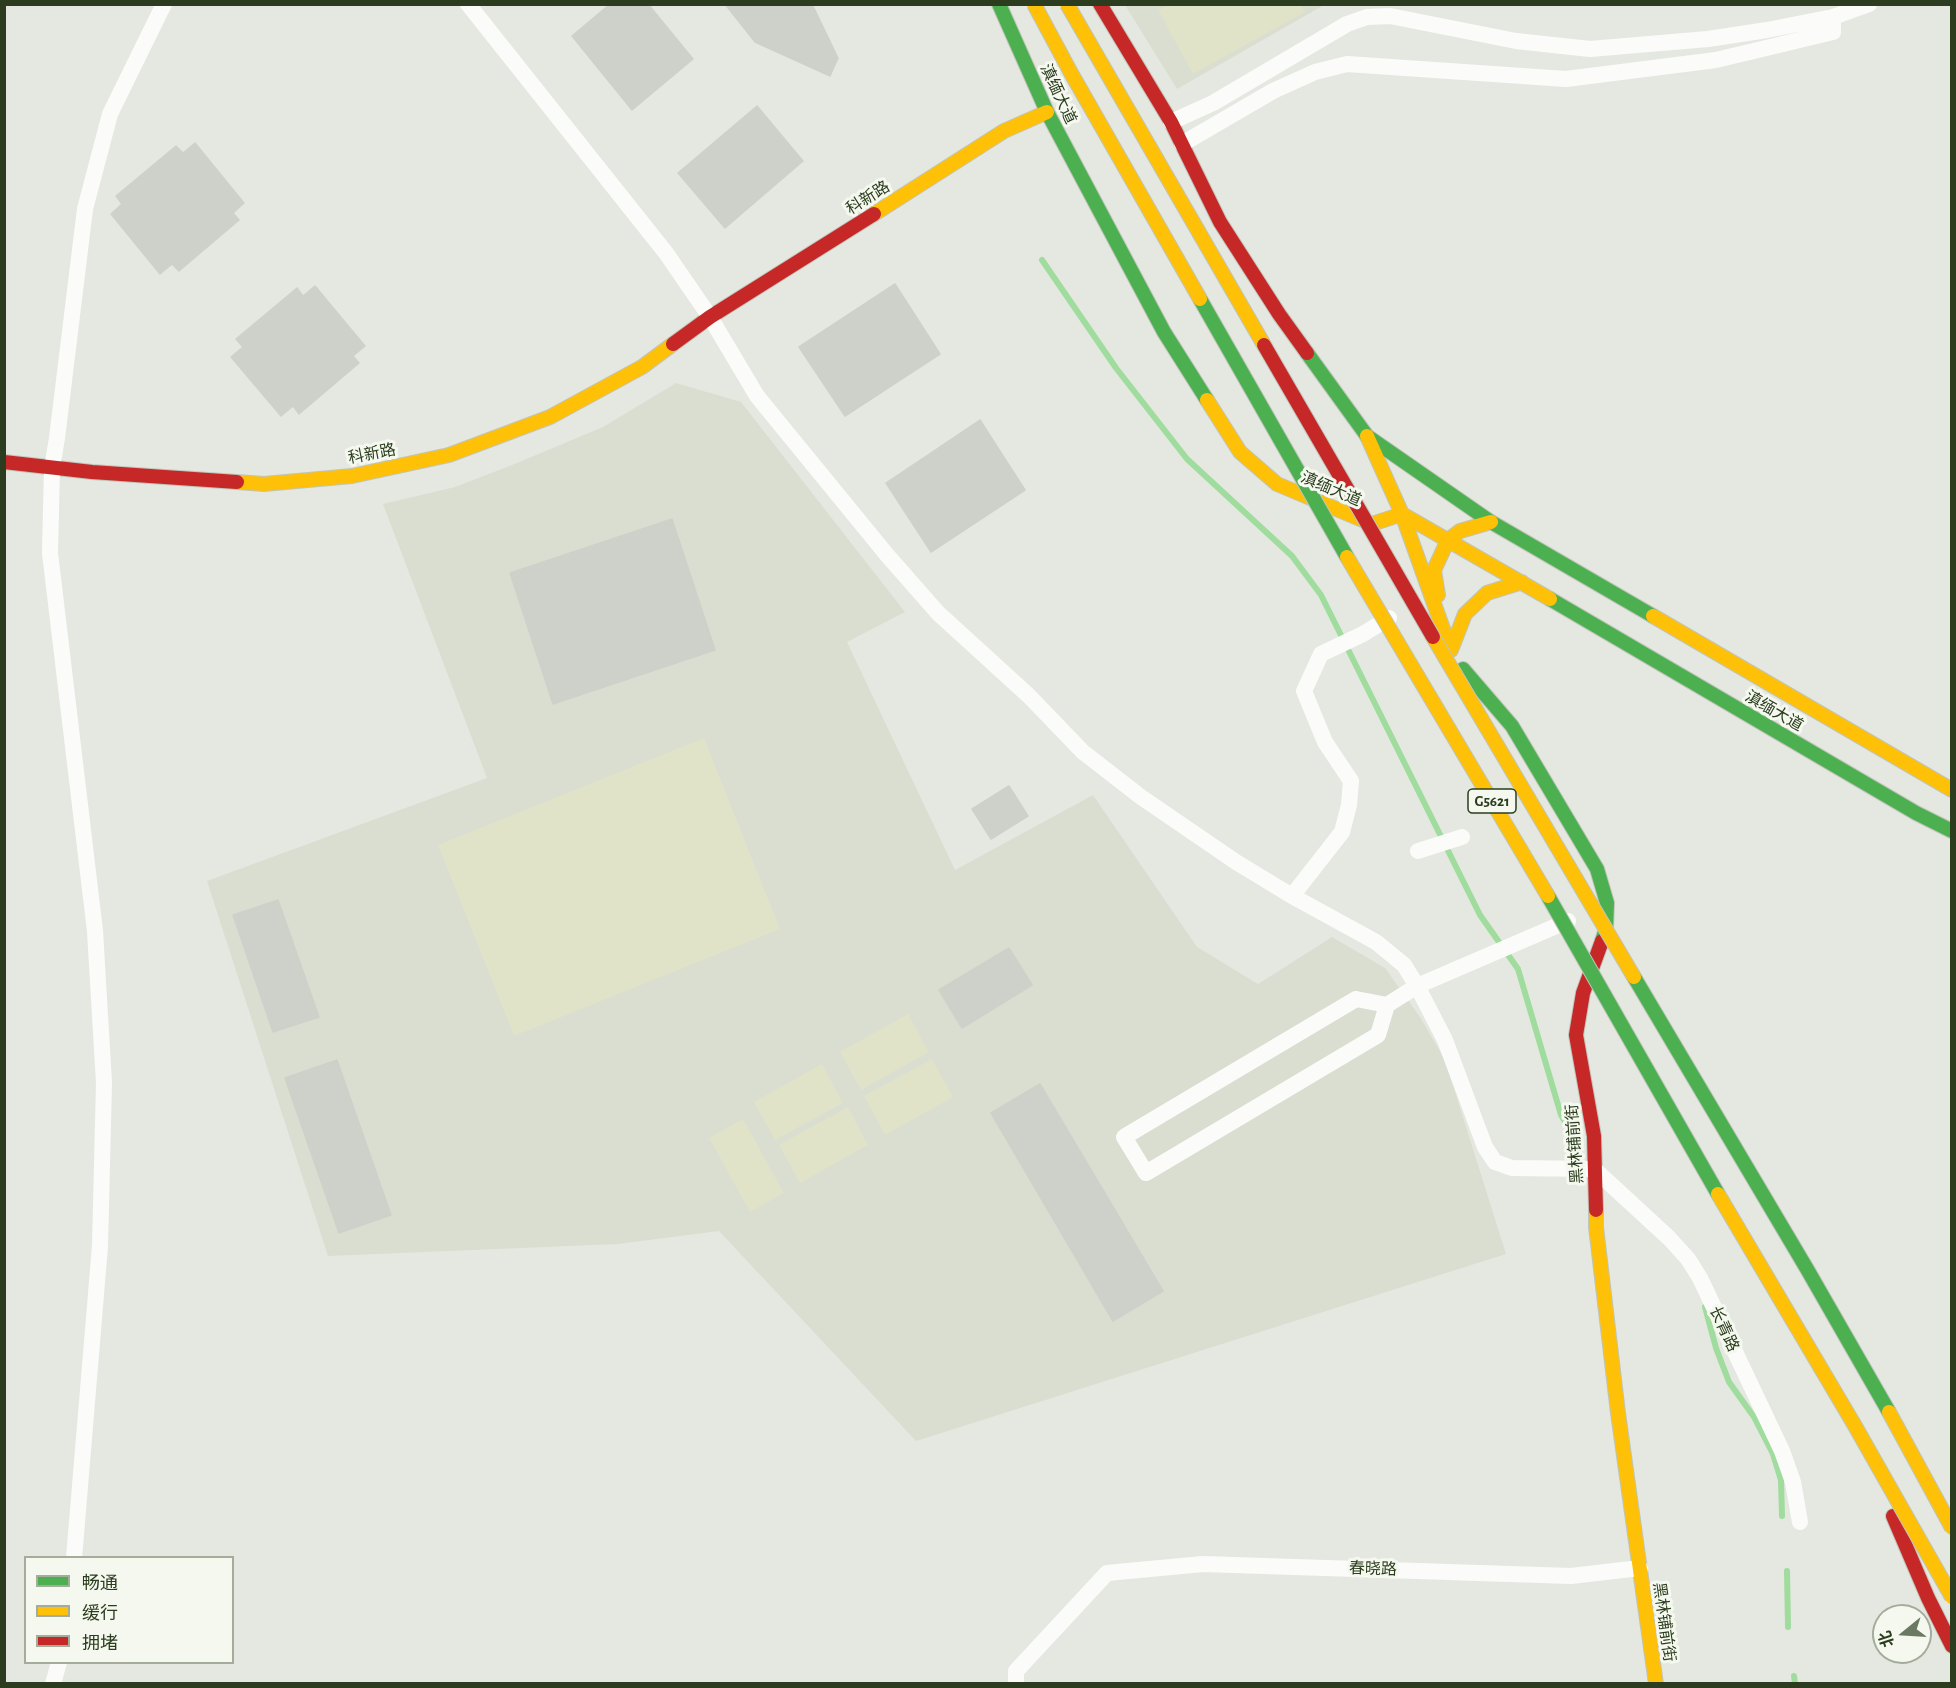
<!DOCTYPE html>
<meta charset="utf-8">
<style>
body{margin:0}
#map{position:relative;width:1956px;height:1688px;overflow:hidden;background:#e5e8e1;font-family:"Alegreya Sans","Noto Sans SC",sans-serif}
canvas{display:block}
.frame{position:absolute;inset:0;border:6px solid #2b3d1e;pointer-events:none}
.legend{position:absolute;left:24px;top:1556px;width:210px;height:108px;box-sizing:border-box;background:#f5f8ef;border:2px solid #a4ad9b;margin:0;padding:8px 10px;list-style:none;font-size:18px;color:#2b3d1e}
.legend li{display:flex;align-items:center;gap:12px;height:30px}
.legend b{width:30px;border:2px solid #a4ad9b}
.north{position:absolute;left:1872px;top:1604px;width:60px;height:60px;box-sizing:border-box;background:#f5f8ef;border:2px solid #a4ad9b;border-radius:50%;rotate:252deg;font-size:16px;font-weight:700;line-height:24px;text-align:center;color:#2b3d1e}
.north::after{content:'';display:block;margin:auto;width:21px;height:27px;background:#6c7962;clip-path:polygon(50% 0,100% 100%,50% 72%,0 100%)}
</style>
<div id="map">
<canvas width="1956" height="1688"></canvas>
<div class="frame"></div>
<ul class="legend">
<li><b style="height:8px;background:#4caf50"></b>畅通</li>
<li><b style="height:8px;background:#ffc107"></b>缓行</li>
<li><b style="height:8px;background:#c62828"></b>拥堵</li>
</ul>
<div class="north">北</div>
</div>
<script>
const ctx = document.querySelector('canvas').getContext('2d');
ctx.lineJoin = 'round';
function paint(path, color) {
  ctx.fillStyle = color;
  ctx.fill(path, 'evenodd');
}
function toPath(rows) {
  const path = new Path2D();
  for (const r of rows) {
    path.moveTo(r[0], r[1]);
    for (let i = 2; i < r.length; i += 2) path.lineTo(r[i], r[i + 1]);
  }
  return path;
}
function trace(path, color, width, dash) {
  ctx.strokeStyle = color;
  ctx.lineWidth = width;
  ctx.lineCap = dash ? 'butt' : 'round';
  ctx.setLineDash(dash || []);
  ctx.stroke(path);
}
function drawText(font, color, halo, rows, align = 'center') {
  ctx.font = font + ' "Alegreya Sans","Noto Sans SC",sans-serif';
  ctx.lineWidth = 6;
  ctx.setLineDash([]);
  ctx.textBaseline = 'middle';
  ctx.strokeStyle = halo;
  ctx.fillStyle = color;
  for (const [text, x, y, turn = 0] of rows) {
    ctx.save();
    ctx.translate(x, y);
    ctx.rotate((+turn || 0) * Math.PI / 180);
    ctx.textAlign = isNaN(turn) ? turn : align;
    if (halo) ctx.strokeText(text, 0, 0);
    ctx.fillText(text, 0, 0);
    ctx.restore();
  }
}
paint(toPath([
 [1125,5,1324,5,1177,89],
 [676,383,741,402,905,612,847,642,955,870,1093,795,1197,947,1258,984,1332,937,1385,968,1420,1017,1445,1060,1506,1254,916,1441,719,1231,618,1244,328,1256,207,881,487,778,383,504,455,487,517,463,603,427]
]), '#d9ded1');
paint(toPath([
 [1168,5,1301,5,1305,12,1193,74,1158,10],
 [704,738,780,929,514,1036,438,845],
 [908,1014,929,1052,861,1090,840,1052],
 [932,1059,953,1097,885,1135,864,1096],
 [822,1064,843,1103,775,1140,754,1102],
 [848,1107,868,1145,800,1183,779,1145],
 [743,1119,784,1193,750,1212,709,1138]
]), '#e0e3c8');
trace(toPath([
 [1042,260,1116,368,1187,459,1292,556,1321,595,1480,915,1518,969,1561,1115,1575,1138],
 [1705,1307,1716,1348,1729,1382,1754,1417,1773,1454,1781,1480,1782,1516],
 [1787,1571,1788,1627],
 [1794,1676,1795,1684]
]), '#9fdc9d', 6);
const building = toPath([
 [610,4,648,4,693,59,632,110,572,36,610,4],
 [725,4,812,4,838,58,830,76,755,42,725,4],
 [757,106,803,161,725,228,678,173,757,106],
 [195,143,244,203,233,213,239,220,179,271,172,264,160,274,111,214,122,204,116,196,176,146,183,153,195,143],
 [895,284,940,354,845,416,799,347,895,284],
 [315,286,365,346,353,356,359,363,299,414,293,406,281,416,231,357,243,347,236,339,297,288,303,296,315,286],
 [980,420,1025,490,931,552,886,483,980,420],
 [672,519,715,650,553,704,510,573,672,519],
 [1009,786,1028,816,991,839,972,809,1009,786],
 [278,900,319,1017,273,1032,233,915,278,900],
 [1009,948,1032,985,962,1028,939,990,1009,948],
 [337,1060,391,1215,339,1233,285,1078,337,1060],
 [1040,1084,1163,1291,1113,1321,991,1113,1040,1084]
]);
paint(building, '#ced1ca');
trace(building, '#ced1ca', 1.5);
const fast = toPath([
 [999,4,1047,112,1164,332,1207,400],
 [1307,353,1367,436,1491,522,1653,616],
 [1550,599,1916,813,1952,831],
 [1463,669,1512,726,1597,869,1607,903,1606,929,1602,941]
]);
const slow = toPath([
 [874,214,1004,131,1047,112],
 [1207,400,1240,452,1277,484,1372,524,1402,514,1550,599],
 [1367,436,1402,514,1447,640],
 [237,482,264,484,352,476,449,455,550,417,642,367,673,344],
 [1438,595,1434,570,1448,540,1460,531,1491,522],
 [1653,616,1952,790],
 [1451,650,1465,614,1487,593,1522,582],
 [1596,1210,1596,1227,1618,1413,1656,1684]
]);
const jam = toPath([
 [1100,4,1171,122,1220,222,1279,314,1307,353],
 [673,344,710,317,874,214],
 [4,462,92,472,237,482],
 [1596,1210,1594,1136,1576,1035,1583,993,1602,941],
 [1893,1516,1928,1598,1952,1646]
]);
trace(fast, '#c0c5ba', 16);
trace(slow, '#c0c5ba', 16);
trace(jam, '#c0c5ba', 16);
trace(toPath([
 [468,4,666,253,710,317,757,396,887,555,938,613,1029,696,1083,752,1141,797,1236,862,1292,896,1376,942,1404,965,1417,986,1445,1040,1485,1147,1495,1162,1512,1168,1594,1169,1669,1238,1688,1259,1700,1278,1782,1451,1793,1482,1800,1522],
 [1171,122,1213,103,1347,24,1367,17,1390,16,1516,41,1590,49,1708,39,1767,30,1833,17,1869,4],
 [1182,144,1273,91,1315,72,1347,64,1566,79,1716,60,1833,32,1833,17],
 [1418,851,1462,837],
 [1292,896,1342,832,1349,805,1351,781,1325,742,1304,691,1321,654,1363,634,1389,618],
 [1356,999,1387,1005,1378,1035,1146,1173,1124,1137,1356,999],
 [1387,1005,1417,986,1568,921],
 [74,1558,100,1246,104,1083,95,931,50,553,52,468,57,438,85,209,110,114,164,4],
 [53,1684,59,1662],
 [1016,1684,1016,1671,1107,1573,1203,1564,1571,1576,1640,1568]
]), '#fbfcfa', 16);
trace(fast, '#4caf50', 14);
trace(slow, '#ffc107', 14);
trace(jam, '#c62828', 14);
const fastBridge = toPath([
 [1200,299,1347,557],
 [1548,896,1718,1194],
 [1634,977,1807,1269,1889,1412]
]);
const slowBridge = toPath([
 [1034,4,1071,73,1200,299],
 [1067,4,1264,345],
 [1347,557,1548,896],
 [1433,637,1634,977],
 [1718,1194,1855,1426,1952,1597],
 [1889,1412,1952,1528]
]);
const jamBridge = toPath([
 [1264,345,1433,637]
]);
trace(fastBridge, '#bfc5bb', 16, []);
trace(slowBridge, '#bfc5bb', 16, []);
trace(jamBridge, '#bfc5bb', 16, []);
trace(fastBridge, '#4caf50', 14);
trace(slowBridge, '#ffc107', 14);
trace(jamBridge, '#c62828', 14);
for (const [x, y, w] of [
 [1492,801,48]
]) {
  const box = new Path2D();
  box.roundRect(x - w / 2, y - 12, w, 24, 4.5);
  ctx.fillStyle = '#f5f8ef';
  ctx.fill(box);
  trace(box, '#2b3d1e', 1.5);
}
drawText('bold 15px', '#2b3d1e', null, [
 ["G5621",1492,801]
]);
drawText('16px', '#2b3d1e', '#f5f8ef', [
 ["滇缅大道",1058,94,65],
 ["科新路",868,198,-32],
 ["科新路",372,454,-11],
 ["滇缅大道",1331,489,23],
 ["滇缅大道",1774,711,30],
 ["黑林铺前街",1575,1144,-94],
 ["长青路",1724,1329,65],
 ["春晓路",1373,1569,2],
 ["黑林铺前街",1664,1622,82]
]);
</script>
